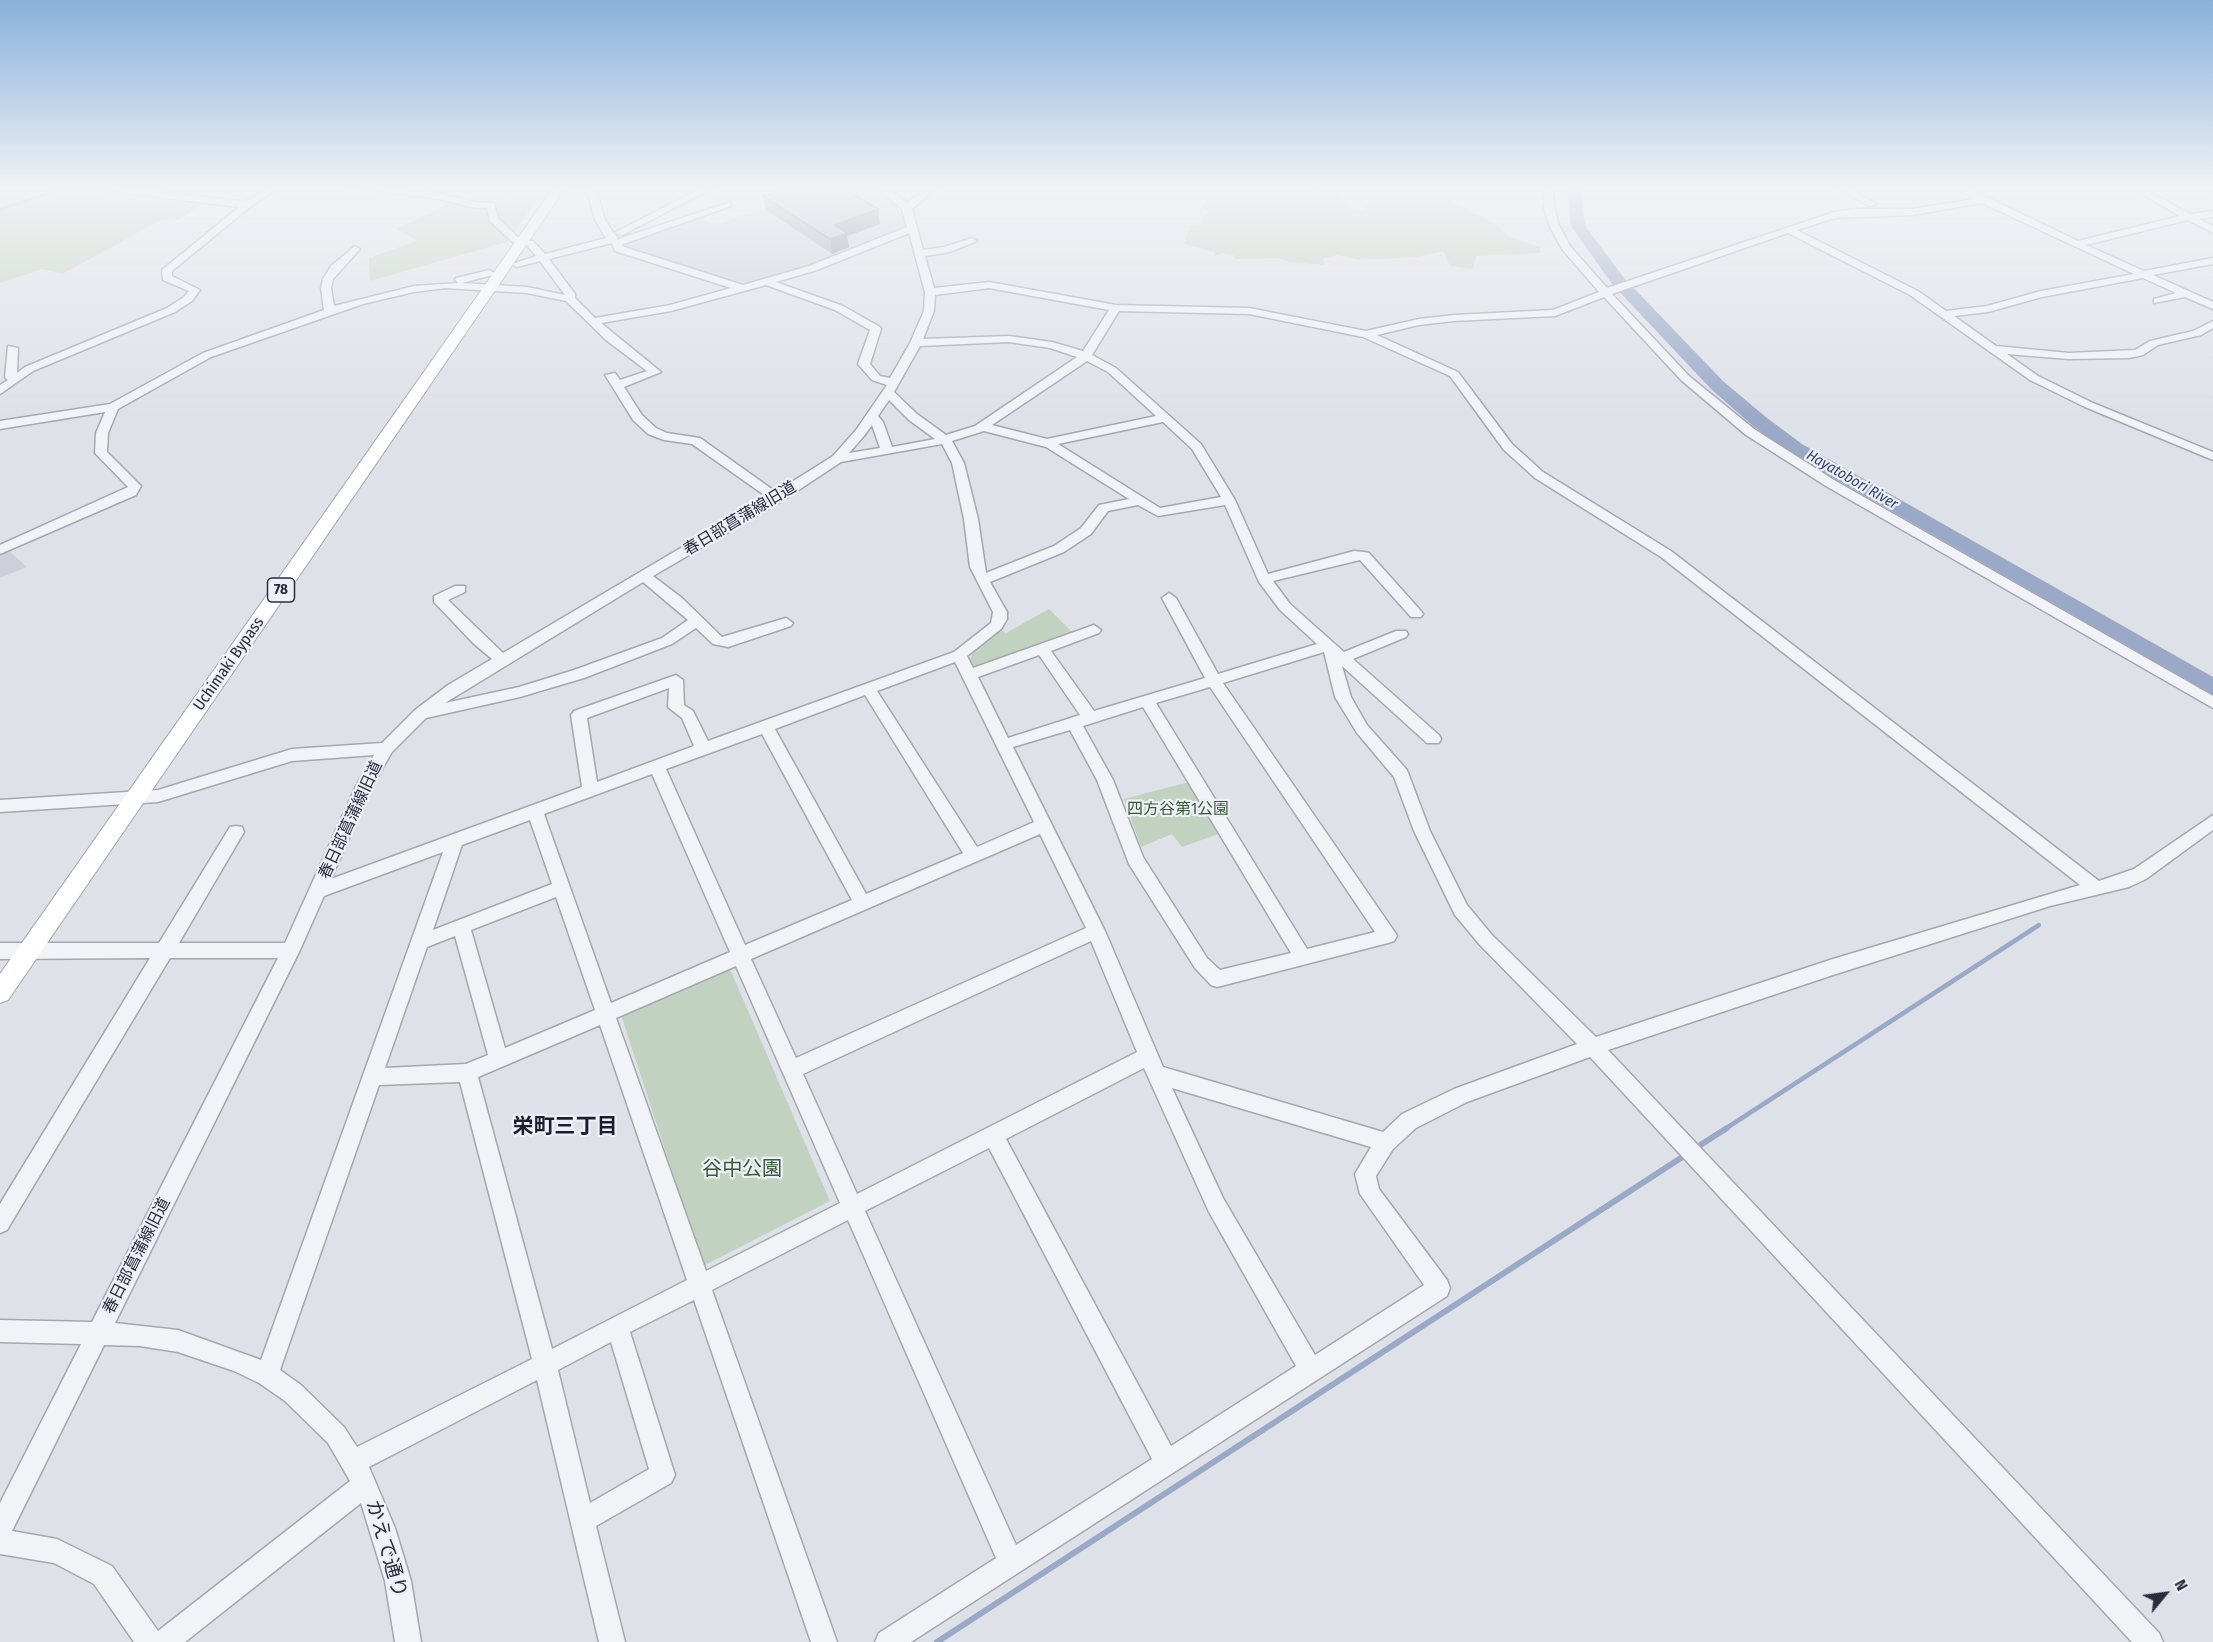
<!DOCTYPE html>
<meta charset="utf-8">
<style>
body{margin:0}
#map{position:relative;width:2213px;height:1642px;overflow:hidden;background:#dfe1e8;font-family:"Fira Sans Condensed",sans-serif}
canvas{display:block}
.north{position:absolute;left:2135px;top:1564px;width:60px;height:60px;-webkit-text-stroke:4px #eef0f6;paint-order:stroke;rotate:61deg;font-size:16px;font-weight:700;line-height:24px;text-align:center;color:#282d3f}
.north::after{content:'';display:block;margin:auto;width:21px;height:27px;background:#282d3f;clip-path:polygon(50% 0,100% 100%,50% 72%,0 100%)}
</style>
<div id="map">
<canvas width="2213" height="1642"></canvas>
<div class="north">N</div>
</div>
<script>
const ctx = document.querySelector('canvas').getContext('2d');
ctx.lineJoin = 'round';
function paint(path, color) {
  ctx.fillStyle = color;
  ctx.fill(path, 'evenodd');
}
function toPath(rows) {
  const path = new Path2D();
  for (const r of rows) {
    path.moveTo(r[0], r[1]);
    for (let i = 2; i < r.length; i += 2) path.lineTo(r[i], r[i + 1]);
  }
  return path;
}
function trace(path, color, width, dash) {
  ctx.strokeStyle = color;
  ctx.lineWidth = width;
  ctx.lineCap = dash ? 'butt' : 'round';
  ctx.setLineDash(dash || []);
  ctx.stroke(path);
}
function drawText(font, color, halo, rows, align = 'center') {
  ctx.font = font + ' "Fira Sans Condensed","Noto Sans JP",sans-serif';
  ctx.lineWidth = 4.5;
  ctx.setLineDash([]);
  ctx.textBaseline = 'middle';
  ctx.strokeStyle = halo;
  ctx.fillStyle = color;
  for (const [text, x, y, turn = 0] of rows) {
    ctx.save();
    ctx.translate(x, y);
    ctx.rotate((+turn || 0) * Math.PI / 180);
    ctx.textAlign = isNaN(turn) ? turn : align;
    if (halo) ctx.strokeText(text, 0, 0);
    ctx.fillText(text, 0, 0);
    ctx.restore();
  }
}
paint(toPath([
 [828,187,869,187,877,190,896,204,907,228,801,269,745,285,626,248,622,244,694,218,717,224],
 [8,550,27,567,0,578,0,553]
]), '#cdd0da');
paint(toPath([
 [63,187,165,187,152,192,207,201,179,220,163,219,62,274,42,269,0,283,0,208],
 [1227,187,1283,187,1291,190,1329,187,1356,211,1364,211,1372,196,1436,193,1493,223,1510,237,1540,247,1540,253,1476,256,1473,269,1450,266,1443,251,1417,257,1384,259,1359,260,1338,255,1323,258,1324,265,1288,262,1279,258,1236,259,1233,255,1223,253,1215,256,1214,252,1184,244,1190,225,1201,224,1208,211,1202,207,1207,200,1224,197],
 [538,199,507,242,370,281,369,258,417,241,397,229,451,202],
 [1049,609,1073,633,976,668,969,664,975,646,1000,629,1006,633],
 [1189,782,1221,833,1182,847,1172,834,1141,847,1124,799],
 [730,969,830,1201,703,1266,621,1015]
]), '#c2d2c0');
trace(toPath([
 [0,209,67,187]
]), '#9aa9c8', 3);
trace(toPath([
 [1725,1129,2039,925]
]), '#9aa9c8', 4.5);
trace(toPath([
 [1694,1149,1727,1128],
 [937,1642,1687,1154]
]), '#9aa9c8', 6);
paint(toPath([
 [1567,187,1581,187,1585,226,1624,278,1723,381,1767,418,1802,444,2213,677,2213,695,1788,452,1753,426,1711,389,1612,284,1571,226,1567,187]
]), '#9aa9c8');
const minor = toPath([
 [76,187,129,187,245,202,269,187,280,187,250,207,172,271,172,276,200,290,192,301,175,312,33,371,0,394,0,385,8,380,5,377,8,346,18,348,17,373,25,367,167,308,184,297,189,291,163,280,162,270,239,207,76,187],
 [342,187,377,187,439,193,475,202,494,203,498,218,525,244,517,246,490,221,487,208,475,208,439,199,342,187],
 [556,187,596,187,605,220,618,239,731,202,731,206,623,244,624,247,743,285,809,266,907,227,902,209,876,187,887,187,907,203,928,187,938,187,912,209,923,250,944,247,972,238,977,241,950,252,925,256,934,288,989,282,1116,305,1249,308,1366,331,1419,319,1454,315,1553,310,1599,292,1562,249,1549,225,1544,207,1543,187,1553,187,1554,207,1559,225,1570,246,1607,288,1834,212,1856,209,1912,209,1974,199,1954,187,1966,187,2078,241,2180,216,2129,187,2140,187,2190,214,2213,211,2213,217,2199,219,2213,226,2213,233,2188,220,2086,245,2144,271,2213,258,2213,264,2153,275,2213,302,2213,309,2185,297,2154,303,2154,299,2176,293,2143,278,2042,297,1988,312,1954,316,1996,346,2069,353,2135,350,2150,341,2193,331,2213,321,2213,328,2201,335,2158,345,2143,355,2129,358,2069,359,2007,354,2038,376,2093,403,2213,452,2213,460,2085,407,2030,380,1910,295,1788,233,1612,294,1689,376,1754,429,1834,480,2213,696,2213,708,1826,486,1746,435,1681,380,1604,297,1555,316,1454,321,1419,325,1377,335,1458,372,1512,444,1543,472,1671,551,2099,881,2134,869,2213,815,2213,830,2146,879,2129,887,2050,906,1833,975,1608,1050,2159,1633,2163,1642,2132,1642,1590,1057,1467,1102,1416,1128,1393,1149,1376,1176,1379,1189,1447,1280,1450,1288,1447,1296,911,1642,875,1642,879,1633,996,1558,848,1220,712,1290,837,1642,811,1642,694,1300,630,1332,675,1475,671,1483,596,1526,625,1642,599,1642,537,1380,369,1467,395,1528,411,1581,421,1642,395,1642,385,1581,361,1503,185,1642,134,1642,94,1584,54,1563,0,1554,0,1503,81,1344,0,1342,0,1320,92,1322,278,958,170,958,7,1230,0,1233,0,1204,150,958,0,959,0,943,159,943,230,827,236,826,242,827,244,832,179,943,285,943,355,788,374,755,292,761,158,802,0,812,0,800,158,790,292,749,382,743,415,710,448,685,492,659,473,643,434,602,434,596,455,586,465,586,465,592,448,600,503,653,767,497,692,444,664,440,648,434,633,420,605,375,615,373,620,380,647,371,606,340,566,301,527,293,445,288,414,292,363,304,211,357,118,409,108,433,107,452,141,486,136,495,0,554,0,545,128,487,95,453,96,433,105,412,0,429,0,421,110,404,203,353,324,310,321,288,323,279,331,266,355,246,360,249,333,279,331,288,334,306,414,286,458,283,455,280,456,278,489,270,494,273,493,275,461,283,527,287,565,295,540,261,517,267,512,264,536,256,525,243,527,241,533,241,545,254,606,238,595,220,588,193,559,192,556,191,556,187],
 [1982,203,2134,274,2041,291,1987,306,1946,311,1918,291,1797,230,1835,218,1912,215,1982,203],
 [909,233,925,292,924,311,910,343,890,378,880,376,870,364,881,329,880,327,843,306,776,282,817,270,909,233],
 [612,243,615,251,731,288,670,305,595,318,575,298,575,294,549,259,612,243],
 [766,285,835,310,870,330,858,364,872,380,887,385,856,430,833,456,776,492,700,438,667,433,656,428,642,415,624,387,661,372,601,323,671,311,766,285],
 [989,288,1109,310,1083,351,1052,342,1009,336,923,339,934,311,935,295,989,288],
 [1119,311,1249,314,1363,337,1450,376,1504,450,1535,478,1661,557,2080,885,1833,959,1596,1037,1492,935,1467,905,1430,831,1407,770,1367,725,1351,697,1342,666,1427,743,1439,743,1441,739,1439,735,1353,659,1406,637,1408,634,1406,631,1396,631,1344,652,1290,604,1273,581,1360,560,1411,617,1421,617,1423,614,1421,611,1369,553,1364,552,1354,551,1268,574,1235,500,1201,444,1116,368,1092,355,1119,311],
 [1009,342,1050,348,1077,357,975,426,946,435,917,414,894,392,920,346,1009,342],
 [1087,361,1108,372,1156,416,1047,439,992,425,1087,361],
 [889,400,909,420,935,439,892,447,883,422,878,416,889,400],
 [1163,422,1192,449,1221,497,1160,508,1058,444,1163,422],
 [872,425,880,448,849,453,864,436,872,425],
 [984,431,1046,447,1129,499,1099,505,1081,528,1054,546,986,573,978,519,964,463,952,441,984,431],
 [942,444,952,463,964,519,970,567,993,612,991,623,954,652,708,741,693,711,684,705,683,680,676,675,574,711,571,715,582,787,331,879,371,788,392,752,426,718,520,697,584,678,672,644,696,628,713,644,728,647,791,626,793,623,786,618,722,637,682,598,653,576,782,501,841,462,942,444],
 [1138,505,1158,516,1225,505,1259,582,1280,610,1317,644,1218,674,1176,598,1169,593,1162,598,1205,678,1094,711,1051,651,1099,633,1101,630,1094,625,973,668,967,656,1001,629,1007,619,1007,612,990,582,1064,552,1091,534,1108,511,1138,505],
 [643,582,688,620,662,638,574,670,519,687,445,703,643,582],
 [1324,652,1335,697,1357,733,1394,777,1414,831,1455,915,1480,945,1577,1044,1454,1089,1402,1114,1383,1132,1163,1067,1105,931,1013,747,1070,730,1097,780,1129,864,1195,968,1211,985,1217,987,1388,943,1394,941,1397,936,1394,931,1223,683,1324,652],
 [1039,655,1080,715,1008,738,978,677,1039,655],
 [955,662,1034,822,977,847,877,691,955,662],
 [1210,687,1375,932,1307,949,1156,703,1210,687],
 [669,688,668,707,682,718,694,746,597,782,587,718,669,688],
 [865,695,963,853,866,894,775,729,865,695],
 [1143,707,1291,953,1220,970,1207,958,1143,857,1113,780,1083,726,1143,707],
 [762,734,852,900,745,945,666,769,762,734],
 [652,774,730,952,611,1003,544,814,652,774],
 [530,820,552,884,433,930,462,845,530,820],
 [1040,834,1086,928,796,1058,751,959,1040,834],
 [443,852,261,1360,178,1330,115,1323,300,950,324,896,443,852],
 [556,897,595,1010,505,1048,471,930,556,897],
 [455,936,488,1055,466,1064,385,1068,427,947,455,936],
 [1091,941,1137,1052,857,1194,803,1074,1091,941],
 [736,966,840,1203,706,1271,616,1018,736,966],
 [600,1025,687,1280,552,1349,478,1077,600,1025],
 [1144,1068,1209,1212,1296,1366,1171,1446,1006,1139,1144,1068],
 [460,1082,532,1359,357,1447,344,1427,301,1385,280,1370,379,1085,460,1082],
 [1172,1088,1371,1147,1355,1174,1360,1194,1424,1285,1315,1355,1223,1198,1172,1088],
 [989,1148,1152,1459,1016,1545,865,1211,989,1148],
 [611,1342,649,1469,590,1503,558,1370,611,1342],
 [104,1345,140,1346,178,1352,234,1371,259,1383,285,1401,328,1443,350,1481,158,1631,112,1566,57,1539,12,1531,104,1345],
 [703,187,715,187,622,235,614,233,703,187],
 [1836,187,1847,187,1877,204,1869,206,1836,187]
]);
const major = toPath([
 [554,187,566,187,8,1000,0,1003,0,974,554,187]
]);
trace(minor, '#a4a7b2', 3);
trace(major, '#9ea4b4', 2);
paint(minor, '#f2f3f7');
paint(major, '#fff');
paint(toPath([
 [778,189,852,194,878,209,880,224,847,236,849,247,832,254,766,210,763,196,778,191]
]), '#9fa2ac');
paint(toPath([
 [878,209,880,224,847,236,849,247,832,254,830,239,834,225]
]), '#82848c');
const building = toPath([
 [784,187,845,187,852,192,849,192,878,209,834,225,847,233,830,239,763,196,780,190,778,189,784,187]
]);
paint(building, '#b9bcc8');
trace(building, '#82848c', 1.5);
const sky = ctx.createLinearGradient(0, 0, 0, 417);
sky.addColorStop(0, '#89b0db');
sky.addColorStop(0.45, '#f1f2f5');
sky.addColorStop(1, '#f1f2f500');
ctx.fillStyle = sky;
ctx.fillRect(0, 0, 2213, 417);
drawText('italic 15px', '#334573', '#eef0f6', [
 ["Hayatobori River",1852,480,30]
]);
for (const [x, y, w] of [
 [281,590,27]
]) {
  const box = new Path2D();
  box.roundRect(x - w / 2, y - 12, w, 24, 4.5);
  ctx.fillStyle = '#eef0f6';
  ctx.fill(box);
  trace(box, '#282d3f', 1.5);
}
drawText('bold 15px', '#282d3f', null, [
 ["78",281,590]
]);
drawText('16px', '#282d3f', '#eef0f6', [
 ["春日部菖蒲線旧道",740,519,-31],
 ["Uchimaki Bypass",229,664,-55],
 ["春日部菖蒲線旧道",351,820,-65],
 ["春日部菖蒲線旧道",137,1256,-63]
]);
drawText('16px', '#375b36', '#eef0f6', [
 ["四方谷第1公園",1178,810]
]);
drawText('20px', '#375b36', '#eef0f6', [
 ["谷中公園",742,1169]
]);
drawText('20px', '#282d3f', '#eef0f6', [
 ["かえで通り",386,1549,74]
]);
drawText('bold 21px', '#1a1e30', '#eef0f6', [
 ["栄町三丁目",565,1127]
]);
</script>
